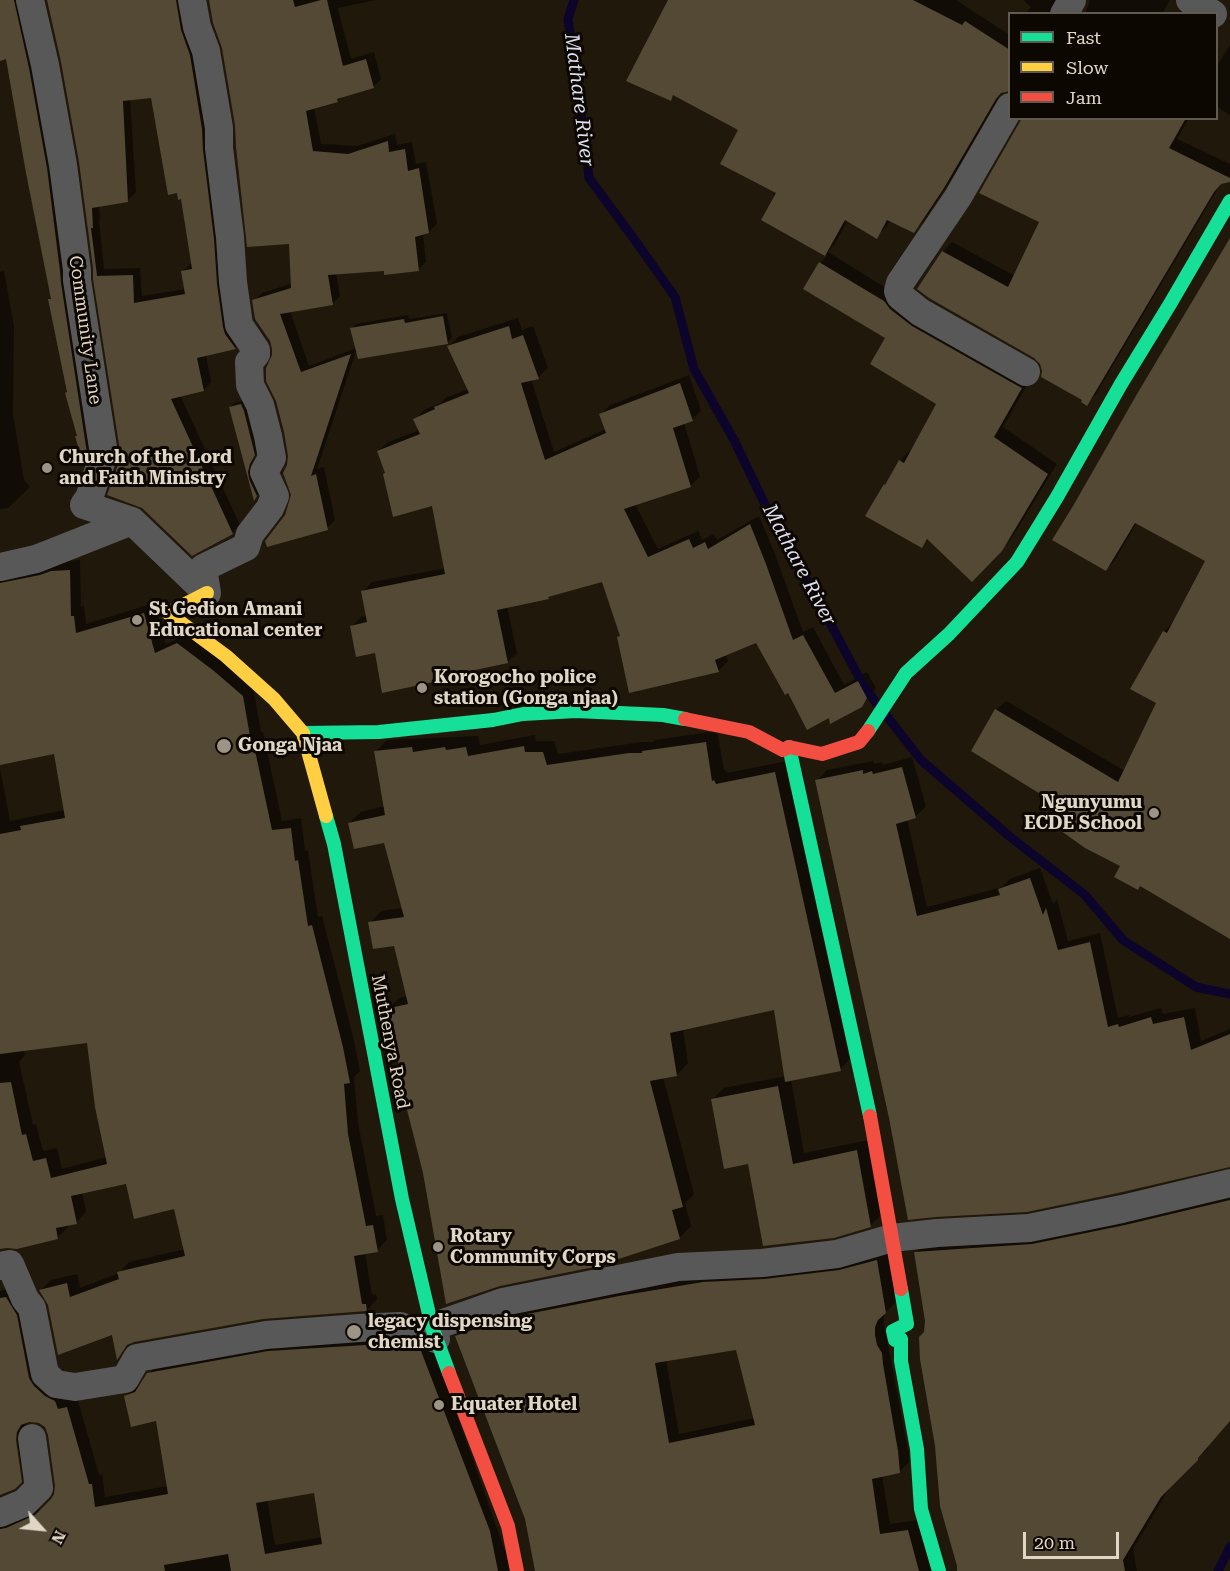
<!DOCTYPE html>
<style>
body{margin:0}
#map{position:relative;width:1230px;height:1571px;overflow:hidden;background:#20180a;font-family:"Roboto Serif",serif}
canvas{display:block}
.legend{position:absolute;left:1008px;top:12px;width:210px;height:108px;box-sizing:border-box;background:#0d0701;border:2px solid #615a50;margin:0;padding:8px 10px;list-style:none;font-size:18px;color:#dfd6c6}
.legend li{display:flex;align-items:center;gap:12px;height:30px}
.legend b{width:30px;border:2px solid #615a50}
.north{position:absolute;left:12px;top:1499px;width:60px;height:60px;-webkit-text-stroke:4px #0d0701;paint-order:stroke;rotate:117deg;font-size:16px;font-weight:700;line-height:24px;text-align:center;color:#dfd6c6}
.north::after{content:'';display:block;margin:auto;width:21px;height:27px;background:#dfd6c6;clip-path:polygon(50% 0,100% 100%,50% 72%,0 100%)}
.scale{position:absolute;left:1023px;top:1532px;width:96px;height:27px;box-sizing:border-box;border:3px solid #dfd6c6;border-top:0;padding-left:8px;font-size:18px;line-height:21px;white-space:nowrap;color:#dfd6c6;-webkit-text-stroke:4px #0d0701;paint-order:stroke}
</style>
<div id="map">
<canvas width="1230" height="1571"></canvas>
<ul class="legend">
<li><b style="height:8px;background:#16e098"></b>Fast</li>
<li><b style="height:8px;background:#ffcf43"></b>Slow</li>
<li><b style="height:8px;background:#f24e42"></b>Jam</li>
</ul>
<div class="north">N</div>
<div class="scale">20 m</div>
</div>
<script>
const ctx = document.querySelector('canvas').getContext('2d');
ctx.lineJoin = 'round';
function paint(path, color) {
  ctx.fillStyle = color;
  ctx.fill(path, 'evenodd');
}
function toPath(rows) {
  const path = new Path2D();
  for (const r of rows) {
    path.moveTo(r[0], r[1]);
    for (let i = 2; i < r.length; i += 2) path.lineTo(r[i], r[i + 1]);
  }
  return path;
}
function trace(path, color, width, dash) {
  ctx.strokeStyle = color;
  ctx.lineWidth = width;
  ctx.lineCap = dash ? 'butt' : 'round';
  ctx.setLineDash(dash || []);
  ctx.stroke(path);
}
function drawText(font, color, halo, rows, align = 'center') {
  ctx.font = font + ' "Roboto Serif",serif';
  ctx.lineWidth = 6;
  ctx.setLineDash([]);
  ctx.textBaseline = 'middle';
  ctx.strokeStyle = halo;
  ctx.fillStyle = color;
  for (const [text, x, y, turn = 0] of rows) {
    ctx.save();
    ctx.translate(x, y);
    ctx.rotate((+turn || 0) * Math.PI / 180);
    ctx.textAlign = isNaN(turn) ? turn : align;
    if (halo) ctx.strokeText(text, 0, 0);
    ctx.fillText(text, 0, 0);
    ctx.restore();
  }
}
paint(toPath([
 [0,0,22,0,36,60,90,455,84,461,49,300,52,297,7,58,0,44],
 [48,0,184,0,242,341,235,348,206,355,211,382,204,390,180,395,240,525,232,533,121,460,122,451,81,163,63,62],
 [153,96,183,197,193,263,190,264,183,271,186,289,142,296,140,268,104,269,99,220,100,219,99,206,128,200,136,192,130,99],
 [210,0,376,0,338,8,338,9,351,59,374,52,381,79,373,87,343,95,338,101,314,107,321,144,357,146,395,134,397,145,412,142,416,164,426,162,437,224,429,232,423,234,426,262,418,270,385,270,336,273,340,296,332,304,290,311,309,366,357,348,317,469,324,467,335,520,327,528,286,515,293,495,288,466,290,456,274,349,254,301,262,293,293,283,290,243,237,125,224,48],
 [669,0,956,0,1008,34,1010,32,1010,89,1002,92,953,177,923,222,914,231,890,220,886,227,876,237,848,220,834,245,828,252,1031,378,1003,427,1057,464,1011,539,972,580,929,539,921,546,900,461,909,451,912,452,938,403,888,338,805,289,820,263,827,256,763,219,778,193,740,129,675,94,671,99],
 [1023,0,1057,0,1060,14,1025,14,1031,7],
 [1090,0,1170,0,1162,14,1085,14],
 [1230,45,1230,115,1216,106,1216,67],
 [1024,118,1189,118,1177,139,1230,164,1230,181,1221,183,1096,394,1087,404,1084,399,1042,363,943,252,952,242,1015,276,1041,221],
 [1230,241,1230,938,1122,865,1061,804,996,710,1006,701,1125,771,1158,703,1164,632,1173,622,1207,561,1137,522,1115,560,1106,570],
 [4,271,14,326,13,415,24,480,30,487,8,508,0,509,0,272],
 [447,313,452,338,447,343,352,328,356,324,408,315,409,319],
 [518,318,522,330,533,326,548,368,538,377,531,379,554,452,606,429,601,414,610,405,689,375,701,410,692,420,684,423,700,477,690,486,635,504,658,549,698,531,702,540,714,534,717,540,759,516,775,554,803,632,813,627,844,685,867,672,876,688,871,695,861,705,830,716,789,691,757,641,725,654,728,661,719,670,630,691,618,637,621,635,603,580,551,594,548,598,507,606,517,653,507,662,452,674,447,678,376,651,352,626,361,617,368,616,363,592,372,582,446,568,433,504,386,473,378,451,388,442,420,430,415,419,424,410,441,403,445,398,469,389,449,346,458,337],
 [246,400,259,449,254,458,251,466,261,491,255,498,230,407,235,403],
 [80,560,81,606,84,606,86,624,154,603,166,644,188,634,253,686,261,732,263,732,282,821,301,818,305,851,308,851,318,917,322,916,353,1036,360,1071,354,1077,358,1123,376,1216,383,1215,387,1240,377,1250,365,1252,372,1295,376,1294,377,1299,367,1310,263,1317,131,1341,118,1357,113,1333,50,1304,41,1290,51,1280,77,1274,80,1288,119,1273,129,1262,185,1249,175,1207,127,1183,82,1192,86,1212,76,1222,67,1224,68,1227,58,1237,0,1248,0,768,10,821,65,810,56,752,0,764,0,569,63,561],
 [88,1041,107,1157,62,1169,57,1148,43,1151,36,1124,33,1125,19,1062,25,1055,24,1050],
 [717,731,724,770,726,770,727,773,787,761,851,1058,840,1069,791,1080,804,1153,869,1140,882,1214,870,1226,749,1162,712,1100,724,1088,786,1076,775,1009,683,1029,688,1063,677,1075,663,1077,694,1194,685,1203,691,1226,680,1237,424,1173,404,1080,387,1010,399,998,407,996,395,944,370,923,381,911,403,908,385,841,349,823,361,812,385,806,376,751,387,740,478,736,480,745,535,735,536,741,554,741,558,754,642,742,653,742,655,740],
 [912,757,926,806,915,817,907,819,927,907,1002,887,1010,879,1040,868,1053,904,1057,899,1068,941,1100,933,1118,1018,1129,1015,1129,1017,1161,1008,1163,1014,1195,1008,1201,1041,1230,1029,1230,1166,891,1118,817,781,827,770,873,761,874,764,882,762,883,765],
 [1230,1193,1230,1420,1207,1447,1208,1448,1171,1485,1133,1549,1137,1571,959,1571,925,1332,927,1321,915,1253,925,1242],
 [887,1250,896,1302,887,1311,884,1316,884,1324,910,1461,899,1472,882,1475,890,1524,918,1520,934,1571,537,1571,528,1522,457,1337,467,1326,519,1308,630,1286],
 [737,1348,755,1418,679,1434,666,1360],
 [17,1288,39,1367,77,1397,99,1475,102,1474,105,1497,168,1486,157,1420,126,1396,136,1386,142,1384,149,1374,159,1363,279,1342,409,1333,431,1341,512,1571,0,1571,0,1515,17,1519,43,1508,56,1494,50,1435,47,1427,39,1422,27,1421,25,1429,31,1470,23,1479,16,1433,0,1493,0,1291],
 [316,1491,322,1537,275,1545,267,1499]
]), '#0007');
trace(toPath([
 [574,0,568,19,579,96,589,178,637,243,675,297,694,369,734,440,773,521,811,587,863,685,877,704],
 [886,715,921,760,1009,836,1085,895,1123,940,1196,987,1230,994],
 [1218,1571,1230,1547]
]), '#0c042a', 9);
paint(toPath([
 [0,0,14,0,29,68,47,168,60,271,61,283,87,453,83,464,75,436,77,436,65,393,67,392,48,299,51,299,26,173,6,59,0,61],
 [47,0,176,0,181,30,190,55,202,129,203,150,214,239,217,284,223,327,225,334,236,349,197,358,204,391,171,399,233,534,192,556,142,508,107,495,120,459,120,451,93,279,93,268,79,162,61,62],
 [151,98,168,195,177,193,178,200,181,199,192,269,181,271,185,294,134,303,133,275,97,276,91,228,93,228,92,208,128,202,123,101],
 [209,0,293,0,295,7,321,0,327,0,343,66,366,59,374,88,337,99,338,102,306,111,313,151,348,154,388,141,389,152,405,149,408,171,419,168,429,233,415,237,419,271,384,275,384,271,328,275,333,305,280,314,301,372,351,354,311,476,316,474,328,530,267,547,265,541,285,515,291,495,283,473,287,465,288,456,284,432,276,401,266,381,266,368,272,355,272,349,270,341,255,319,252,300,291,288,289,244,247,247,236,147,235,125,222,48,213,23],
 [668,0,913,0,962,25,965,21,1010,50,1010,91,1001,93,996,99,944,188,914,233,887,220,877,239,845,220,825,256,761,220,776,193,720,164,738,130,673,95,671,101,626,81],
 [1022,118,1186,118,1169,148,1230,178,1230,182,1221,184,1214,192,1087,406,1081,402,1082,400,1041,377,1042,371,1040,364,1034,358,929,298,917,289,942,251,1008,287,1039,222,979,193],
 [1230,238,1230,939,1140,886,1138,890,1114,877,1120,866,1085,848,1047,821,1058,805,971,751,995,709,1118,782,1156,703,1130,689,1163,631,1167,633,1205,561,1135,523,1106,571,1052,540,1073,506,1137,394],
 [819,262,884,301,890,309,912,326,1018,386,1022,388,994,437,1048,474,1002,551,972,582,927,539,922,548,865,516,884,484,885,485,899,460,904,463,936,404,870,364,885,338,803,289],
 [443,316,448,344,358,359,350,328,404,319,405,323],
 [509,326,512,339,523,335,539,379,521,383,545,460,606,433,599,414,680,383,693,421,673,428,691,487,624,509,648,557,689,539,693,548,705,542,708,549,750,524,766,564,793,640,803,635,835,693,858,681,867,698,862,707,830,724,829,718,807,730,788,693,785,695,756,643,715,660,719,672,629,693,617,637,620,636,602,582,548,597,549,599,497,610,508,663,447,676,448,679,382,693,375,653,356,657,350,626,367,622,361,591,445,574,432,506,393,517,383,474,385,473,377,451,420,434,413,419,435,409,434,407,469,393,447,346],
 [241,404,244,411,255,455,250,464,248,472,249,479,257,496,254,501,229,407],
 [70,570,71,616,74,616,76,633,144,613,155,653,177,643,214,671,243,696,251,742,253,741,272,830,291,828,295,861,298,860,308,926,312,925,343,1047,350,1083,344,1084,348,1134,366,1226,373,1225,378,1252,354,1256,362,1304,366,1304,367,1311,263,1319,134,1342,127,1345,117,1360,112,1335,58,1355,48,1305,39,1290,67,1283,70,1297,119,1279,117,1272,185,1256,174,1209,134,1219,126,1184,71,1196,77,1224,56,1228,58,1239,17,1249,7,1248,0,1249,0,1083,11,1082,22,1135,26,1134,33,1161,46,1158,51,1178,107,1164,95,1107,87,1043,0,1054,0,834,21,830,20,826,65,818,54,754,0,765,0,583,40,575,51,571],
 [706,742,712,781,714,780,716,784,775,772,841,1071,785,1082,774,1010,670,1033,677,1076,650,1081,683,1207,672,1210,680,1239,594,1267,500,1286,446,1304,423,1173,400,1082,403,1081,385,1009,408,1004,394,946,373,949,368,922,404,917,384,843,354,849,348,823,385,815,374,751,412,747,413,752,445,747,446,750,466,747,468,756,524,746,525,752,543,752,547,765,629,753,642,753,642,751],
 [902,767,916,818,896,824,917,916,1000,895,998,889,1030,878,1043,915,1046,908,1058,950,1090,942,1108,1027,1118,1024,1119,1027,1151,1017,1153,1024,1184,1017,1191,1050,1230,1034,1230,1167,1118,1193,1027,1212,936,1217,908,1220,889,1118,815,780,863,770,863,774,872,771,873,774],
 [778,1086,793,1164,857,1150,871,1227,834,1238,763,1246,748,1164,724,1169,711,1099],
 [1230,1200,1230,1421,1198,1458,1198,1460,1161,1497,1123,1560,1125,1571,957,1571,957,1566,940,1506,935,1446,920,1359,919,1337,924,1332,925,1321,914,1252,1032,1244,1125,1225],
 [877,1260,886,1313,878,1320,875,1327,875,1335,877,1345,882,1353,883,1364,898,1451,900,1473,872,1479,880,1534,908,1530,919,1571,535,1571,525,1519,455,1336,507,1318,619,1296,703,1282,764,1279,839,1270],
 [736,1350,755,1425,669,1443,655,1363],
 [6,1297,17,1315,29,1378,34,1386,45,1396,55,1401,58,1409,67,1407,89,1484,92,1484,95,1507,168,1494,156,1421,131,1427,124,1396,135,1392,147,1373,268,1351,398,1343,421,1351,490,1531,498,1571,231,1571,228,1554,164,1565,165,1571,0,1571,0,1529,6,1528,35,1515,51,1499,54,1494,55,1486,48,1435,45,1427,39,1423,29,1422,21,1425,17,1432,16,1440,22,1482,15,1489,0,1495,0,1298],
 [314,1493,322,1544,265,1554,256,1503]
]), '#544934');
trace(toPath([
 [30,0,45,65,63,165,77,270,77,280,104,454,89,498,84,505,132,521,207,593],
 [192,0,197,27,206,51,219,128,219,148,230,237,233,282,239,325,256,350,256,354,249,362,250,385,260,405,268,436,272,458,264,472,275,496,270,508,250,534,246,547,203,568,207,593],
 [1190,0,1213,14],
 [1064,14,1072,0],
 [1010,107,958,197,900,283,898,291,900,296,920,312,1026,372],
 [0,567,36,559,132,521],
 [0,1266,10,1264,25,1299,32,1308,45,1374,56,1384,75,1387,125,1379,137,1358,266,1335,359,1328,400,1326,436,1339],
 [432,1327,503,1302,678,1267,762,1263,837,1254,892,1238,937,1233,1029,1228,1122,1209,1230,1183],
 [0,1513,24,1503,39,1488,32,1438]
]), '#595859', 28);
trace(toPath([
 [868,731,906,673,949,634,1017,562,1057,497,1121,384,1170,304,1230,201],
 [303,733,379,732,493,720,523,714,576,711,663,715,685,719],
 [789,747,870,1116],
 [326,816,334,844,402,1199,432,1327,449,1373],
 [901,1289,907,1324,893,1331,895,1340,901,1339,901,1361,917,1449,921,1509,939,1571]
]), '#16e098', 14);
trace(toPath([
 [207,593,168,613,226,656,274,699,303,733,326,816]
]), '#ffcf43', 14);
trace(toPath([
 [685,719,749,732,783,750,789,747,822,754,859,742,868,731],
 [870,1116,901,1289],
 [449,1373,508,1526,517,1571]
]), '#f24e42', 14);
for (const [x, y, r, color] of [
 [47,468,6,"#9c9484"],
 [137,620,6,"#9c9484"],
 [422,688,6,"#9c9484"],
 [224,746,8,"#9c9484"],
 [1154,813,6,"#9c9484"],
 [438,1247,6,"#9c9484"],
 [354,1332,8,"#9c9484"],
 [439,1405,6,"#9c9484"]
]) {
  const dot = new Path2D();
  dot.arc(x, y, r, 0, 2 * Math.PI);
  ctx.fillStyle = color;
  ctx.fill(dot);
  trace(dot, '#0d0701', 2);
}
drawText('18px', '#dfd6c6', '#0d0701', [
 ["Community Lane",85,330,82],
 ["Muthenya Road",390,1042,79]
]);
drawText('bold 18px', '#dfd6c6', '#0d0701', [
 ["Church of the Lord",59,458],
 ["and Faith Ministry",59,479],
 ["St Gedion Amani",149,610],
 ["Educational center",149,631],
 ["Korogocho police",434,678],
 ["station (Gonga njaa)",434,699],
 ["Gonga Njaa",238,746],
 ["Ngunyumu",1142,803,"right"],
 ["ECDE School",1142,824,"right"],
 ["Rotary",450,1237],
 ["Community Corps",450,1258],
 ["legacy dispensing",368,1322],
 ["chemist",368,1343],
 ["Equater Hotel",451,1405]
], 'left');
drawText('italic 20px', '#dedff3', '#0d0701', [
 ["Mathare River",579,100,83],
 ["Mathare River",799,565,62]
]);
</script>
